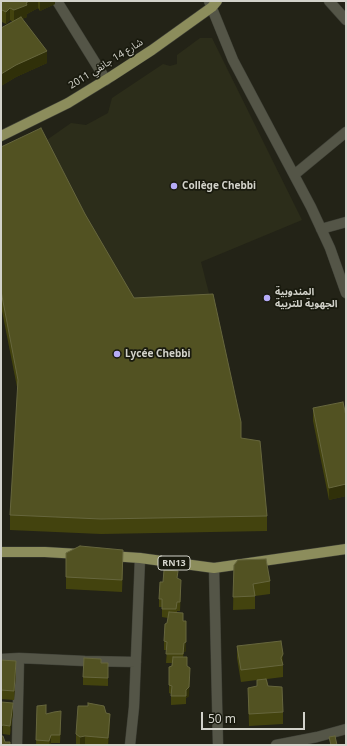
<!DOCTYPE html>
<meta charset="utf-8">
<style>
body{margin:0}
#map{position:relative;width:347px;height:746px;overflow:hidden;background:#232317;font-family:"Noto Sans",sans-serif}
canvas{display:block}
.frame{position:absolute;inset:0;border:2px solid #d2d2ca;pointer-events:none}
.scale{position:absolute;left:201px;top:712px;width:104px;height:18px;box-sizing:border-box;border:2px solid #d2d2ca;border-top:0;padding-left:5px;font-size:12px;line-height:14px;white-space:nowrap;color:#d2d2ca;-webkit-text-stroke:3px #191a0e;paint-order:stroke}
</style>
<div id="map">
<canvas width="347" height="746"></canvas>
<div class="frame"></div>
<div class="scale">50 m</div>
</div>
<script>
const ctx = document.querySelector('canvas').getContext('2d');
ctx.lineJoin = 'round';
function paint(path, color) {
  ctx.fillStyle = color;
  ctx.fill(path, 'evenodd');
}
function toPath(rows) {
  const path = new Path2D();
  for (const r of rows) {
    path.moveTo(r[0], r[1]);
    for (let i = 2; i < r.length; i += 2) path.lineTo(r[i], r[i + 1]);
  }
  return path;
}
function trace(path, color, width, dash) {
  ctx.strokeStyle = color;
  ctx.lineWidth = width;
  ctx.lineCap = dash ? 'butt' : 'round';
  ctx.setLineDash(dash || []);
  ctx.stroke(path);
}
function drawText(font, color, halo, rows, align = 'center') {
  ctx.font = font + ' "Noto Sans","Noto Sans Arabic",sans-serif';
  ctx.lineWidth = 3.5;
  ctx.setLineDash([]);
  ctx.textBaseline = 'middle';
  ctx.strokeStyle = halo;
  ctx.fillStyle = color;
  for (const [text, x, y, turn = 0] of rows) {
    ctx.save();
    ctx.translate(x, y);
    ctx.rotate((+turn || 0) * Math.PI / 180);
    ctx.textAlign = isNaN(turn) ? turn : align;
    if (halo) ctx.strokeText(text, 0, 0);
    ctx.fillText(text, 0, 0);
    ctx.restore();
  }
}
paint(toPath([
 [200,38,212,38,302,220,201,262,213,309,134,313,41,144,71,123,86,125,108,113,112,98,163,64,170,66,177,64,177,55]
]), '#2c2d1a');
const minor = toPath([
 [57,1,106,80],
 [209,1,233,60,311,207,330,248,346,293],
 [329,1,346,20],
 [294,175,346,132],
 [321,229,346,222],
 [214,568,218,745],
 [1,659,19,658,85,661,136,662],
 [17,745,19,658],
 [130,745,134,707,140,558],
 [276,745,317,737,346,729]
]);
const major = toPath([
 [1,136,68,103,112,76,152,50,212,7,217,1],
 [1,552,45,552,79,554],
 [111,556,140,558,214,568,346,549]
]);
trace(minor, '#3f4037', 11);
trace(major, '#3f4037', 11);
trace(minor, '#545547', 10);
trace(major, '#8c8d5c', 10);
paint(toPath([
 [1,1,55,1,55,4,40,11,38,8,27,14,27,17,22,19,47,63,16,77,1,86,1,28,13,22,10,20,6,24,2,22,1,22],
 [1,147,85,214,134,298,241,438,267,516,267,531,101,534,10,530,10,515,18,392,1,306],
 [313,408,346,416,346,496,329,500,313,421],
 [66,553,123,562,122,592,66,589],
 [234,565,270,581,270,594,255,596,255,609,233,610],
 [178,578,181,588,180,611,177,611,177,613,186,651,184,652,183,657,189,696,186,698,186,704,171,705,171,694,169,693,169,685,172,663,166,663,167,650,164,650,164,641,168,618,162,617,162,607,159,607,159,599,163,582],
 [237,646,283,654,283,677,267,679,268,686,283,712,283,724,249,726,248,688,257,686,257,680,241,682,237,658],
 [1,660,16,670,14,700,1,699],
 [101,663,108,663,108,686,83,685,83,677],
 [1,702,13,712,10,735,3,734],
 [37,706,46,714,61,720,60,743,51,743,50,745,36,745],
 [106,713,110,726,108,745,76,745,76,734]
]), '#43430e');
paint(toPath([
 [29,1,38,1,38,8,27,14,27,17,14,22,14,10],
 [40,1,55,1,55,4,40,11],
 [10,8,10,20,6,24,6,12],
 [1,10,2,10,2,22,1,22],
 [47,51,47,63,16,77,1,86,1,74,16,65],
 [346,484,346,496,329,500,329,488],
 [186,642,186,651,184,652,183,663,184,643],
 [283,654,283,665,281,658],
 [16,661,16,670,14,700,14,691],
 [190,668,189,696,186,698,186,690],
 [13,703,13,712,10,735,10,726],
 [110,714,110,726,108,745,108,738],
 [3,725,3,734,1,734,1,726],
 [51,735,51,743,50,745,49,745],
 [85,736,85,745,80,745,80,737]
]), '#303009');
const building = toPath([
 [1,1,29,1,26,3,27,5,14,10,10,8,6,12,2,10,1,10,1,1],
 [21,17,47,51,16,65,1,74,1,28,21,17],
 [41,128,85,214,134,298,213,294,241,422,241,438,260,441,267,516,101,519,10,515,18,380,1,291,1,147,41,128],
 [343,402,346,416,346,484,329,488,313,408,343,402],
 [80,546,123,550,122,580,66,577,66,553,80,546],
 [266,559,270,581,253,584,255,596,233,597,234,565,238,560,266,559],
 [164,570,178,571,177,578,181,580,180,602,177,602,176,609,162,609,162,599,159,599,160,582,163,582,164,570],
 [169,612,183,613,183,621,186,621,186,642,184,643,183,654,166,654,167,642,164,641,165,624,167,623,169,612],
 [281,641,283,654,281,658,283,665,241,670,237,646,281,641],
 [173,657,187,657,187,666,190,668,189,687,186,690,186,696,171,696,172,686,169,685,169,667,172,666,173,657],
 [84,658,101,659,101,663,108,663,108,678,83,677,84,658],
 [1,660,16,661,14,691,1,690,1,660],
 [266,679,268,686,282,687,283,712,249,714,248,688,257,686,257,680,266,679],
 [1,702,13,703,10,726,3,725,1,726,1,702],
 [88,703,104,706,106,713,110,714,108,738,85,736,80,737,76,734,78,706,88,706,88,703],
 [46,705,46,714,54,712,61,711,60,735,51,735,49,741,36,740,37,706,46,705],
 [1,736,3,736,5,742,10,742,10,745,1,745,1,736],
 [335,736,337,745,331,745,329,737,335,736]
]);
paint(building, '#525222');
trace(building, '#66663d', 1);
for (const [x, y, r, color] of [
 [174,186,4,"#b6acf8"],
 [267,298,4,"#b6acf8"],
 [117,354,4,"#b6acf8"]
]) {
  const dot = new Path2D();
  dot.arc(x, y, r, 0, 2 * Math.PI);
  ctx.fillStyle = color;
  ctx.fill(dot);
  trace(dot, '#191a0e', 1.5);
}
for (const [x, y, w] of [
 [174,563,32]
]) {
  const box = new Path2D();
  box.roundRect(x - w / 2, y - 7, w, 14, 3);
  ctx.fillStyle = '#191a0e';
  ctx.fill(box);
  trace(box, '#d2d2ca', 1);
}
drawText('bold 9px', '#d2d2ca', null, [
 ["RN13",174,563]
]);
drawText('10px', '#d2d2ca', '#191a0e', [
 ["شارع 14 جانفي 2011",106,64,-32]
]);
drawText('bold 10px', '#d2d2ca', '#191a0e', [
 ["Collège Chebbi",182,186],
 ["المندوبية",275,292],
 ["الجهوية للتربية",275,304],
 ["Lycée Chebbi",125,354]
], 'left');
</script>
